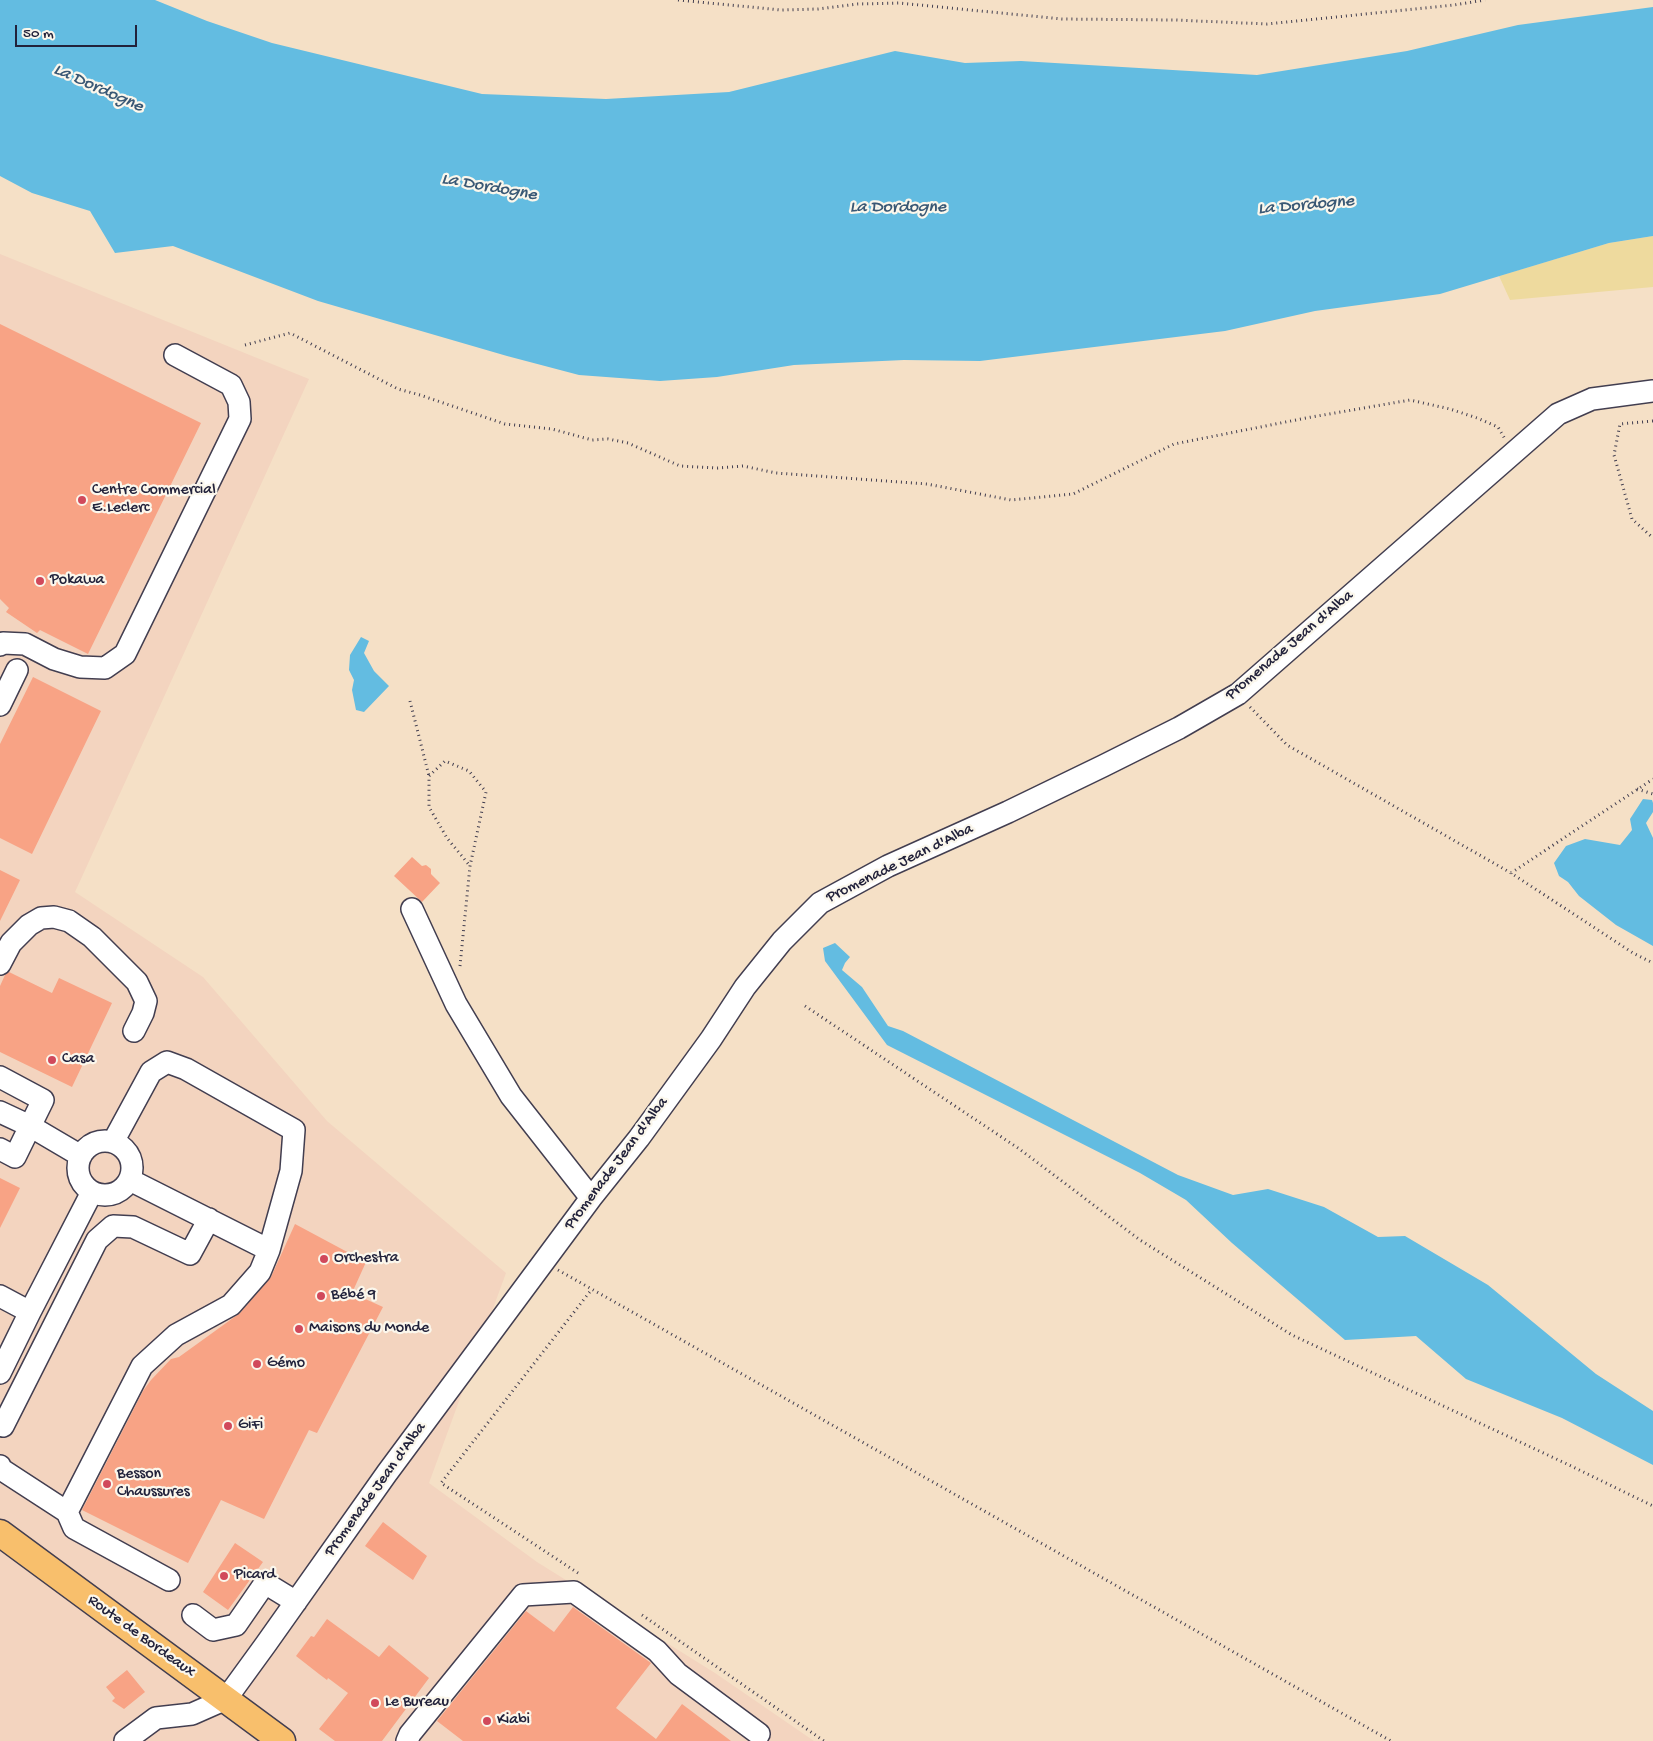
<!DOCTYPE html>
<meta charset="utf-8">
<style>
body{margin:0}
#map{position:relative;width:1653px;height:1741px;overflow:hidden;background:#f5e0c6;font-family:"Gochi Hand",sans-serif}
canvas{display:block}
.scale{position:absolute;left:15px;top:25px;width:122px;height:22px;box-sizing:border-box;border:2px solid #22223b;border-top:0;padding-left:6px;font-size:15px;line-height:18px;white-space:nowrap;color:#22223b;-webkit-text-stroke:4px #fbf7ec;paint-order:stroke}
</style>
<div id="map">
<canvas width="1653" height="1741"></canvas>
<div class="scale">50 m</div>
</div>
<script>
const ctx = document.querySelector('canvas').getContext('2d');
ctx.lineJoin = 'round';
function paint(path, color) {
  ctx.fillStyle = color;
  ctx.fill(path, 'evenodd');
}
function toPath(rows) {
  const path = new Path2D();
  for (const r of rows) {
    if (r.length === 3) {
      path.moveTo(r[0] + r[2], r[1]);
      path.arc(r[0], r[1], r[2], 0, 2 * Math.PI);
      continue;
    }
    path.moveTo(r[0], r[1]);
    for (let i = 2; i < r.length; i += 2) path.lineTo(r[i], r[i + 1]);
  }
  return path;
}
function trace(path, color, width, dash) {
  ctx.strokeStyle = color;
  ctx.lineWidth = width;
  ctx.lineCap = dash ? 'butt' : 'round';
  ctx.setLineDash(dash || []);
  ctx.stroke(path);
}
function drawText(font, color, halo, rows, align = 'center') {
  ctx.font = font + ' "Gochi Hand",sans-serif';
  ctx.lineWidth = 4.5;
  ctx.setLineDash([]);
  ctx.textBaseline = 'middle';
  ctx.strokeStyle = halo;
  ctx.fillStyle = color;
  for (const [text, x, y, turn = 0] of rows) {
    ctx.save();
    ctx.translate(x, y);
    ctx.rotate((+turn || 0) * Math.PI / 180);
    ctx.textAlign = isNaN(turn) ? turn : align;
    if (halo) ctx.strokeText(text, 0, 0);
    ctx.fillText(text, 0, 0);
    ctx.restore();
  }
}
paint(toPath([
 [0,254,309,379,75,892,203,977,327,1121,506,1273,429,1483,537,1562,715,1673,814,1741,0,1741]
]), '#f3d4bf');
paint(toPath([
 [1653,236,1653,287,1510,300,1499,276,1609,243]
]), '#eeda9e');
paint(toPath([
 [0,0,155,0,207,21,272,43,482,94,606,99,729,92,895,51,965,63,1021,61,1257,75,1407,51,1518,25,1653,7,1653,236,1609,243,1440,294,1315,311,1225,331,980,361,904,360,794,365,717,377,660,381,579,375,507,356,318,301,173,246,115,253,90,211,32,193,0,176],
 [361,637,369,641,364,653,374,671,389,686,364,712,356,710,352,690,354,680,349,670,350,655],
 [1643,799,1652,800,1653,803,1653,812,1646,823,1653,838,1653,946,1616,925,1579,896,1568,882,1559,876,1554,863,1566,846,1585,839,1620,845,1632,830,1630,819],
 [835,943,850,957,845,963,842,970,862,987,888,1026,903,1031,1178,1175,1233,1195,1268,1189,1324,1207,1378,1237,1405,1236,1488,1285,1596,1374,1653,1411,1653,1465,1562,1418,1466,1379,1416,1336,1345,1340,1232,1243,1186,1200,1140,1173,887,1045,825,961,823,948]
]), '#63bce1');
paint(toPath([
 [0,324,201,423,88,654,40,630,37,633,6,612,9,608,0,599],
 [33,677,101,711,32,854,0,838,0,744],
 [412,857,422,866,426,865,431,869,431,874,440,883,422,902,394,876],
 [0,870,20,880,0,921],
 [9,972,52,993,59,978,112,1003,72,1087,0,1052,0,986,5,975],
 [0,1178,20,1188,0,1228],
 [295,1224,366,1262,352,1293,383,1307,317,1433,309,1430,264,1519,221,1500,188,1563,82,1510,143,1391,151,1380,171,1359,179,1357,240,1313,271,1277],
 [383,1522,427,1556,413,1580,365,1546],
 [235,1543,263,1562,228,1610,203,1592],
 [573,1607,651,1663,616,1708,656,1739,682,1704,731,1741,463,1741,437,1721,526,1611,554,1632],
 [327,1619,379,1657,389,1645,429,1678,382,1741,335,1741,319,1729,348,1693,328,1678,327,1680,319,1674,296,1656,311,1636,314,1637],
 [127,1670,145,1692,124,1709,112,1701,115,1698,106,1687]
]), '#f8a385');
const minor = toPath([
 [0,645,3,643,25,644,54,659,80,667,105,668,125,654,240,419,239,402,231,385,175,355],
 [0,705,17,670],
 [412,909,456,1004,511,1096,591,1198],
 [0,964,11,943,29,925,41,918,54,917,69,921,92,937,137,982,146,1001,143,1013,134,1031],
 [0,1077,43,1100,15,1157,0,1149],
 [0,1112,30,1126,81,1156],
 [105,1168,27],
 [113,1142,151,1072,167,1062,186,1069,294,1130,291,1171,269,1250],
 [0,1296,30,1312],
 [0,1373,30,1312,92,1192],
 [3,1426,97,1240,113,1226,133,1227,190,1254,209,1219],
 [0,1466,1,1469,67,1512,142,1366,176,1335,231,1305,260,1272,269,1250,130,1180],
 [67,1512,74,1528,169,1580],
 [193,1615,213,1630,236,1625,265,1583,296,1602],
 [125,1741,156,1718,192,1714,226,1699,266,1644,387,1473,591,1198,639,1138,711,1039,745,987,782,941,820,903,888,866,1008,812,1103,766,1179,728,1238,694,1558,414,1592,399,1653,391],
 [407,1741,410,1734,523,1595,574,1592,657,1651,678,1674,759,1734]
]);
const major = toPath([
 [0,1533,282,1741]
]);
trace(minor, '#423e50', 24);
trace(major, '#423e50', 29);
trace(toPath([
 [678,0,781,10,818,9,858,4,899,3,1062,19,1175,20,1267,24,1454,5,1485,0],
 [245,345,290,333,398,389,420,395,505,424,552,429,592,440,608,439,628,443,680,466,718,468,743,466,776,473,927,484,1011,500,1073,494,1174,444,1306,418,1410,400,1450,409,1477,418,1498,427,1505,439],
 [1653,421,1620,424,1614,455,1632,519,1653,538],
 [410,701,429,776],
 [1250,707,1287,745,1511,873,1633,953,1653,963],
 [1637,789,1653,794],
 [1511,873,1653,779],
 [460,966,470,866,486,792,469,771,445,761,429,776,429,807,447,838,470,866],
 [805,1006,1018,1148,1140,1240,1292,1335,1567,1464,1653,1506],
 [558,1270,1391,1741],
 [578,1573,441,1483,592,1289],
 [642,1615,824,1741]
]), '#423e50', 3, [1, 4]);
trace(minor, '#fff', 21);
trace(major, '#f8bf6c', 26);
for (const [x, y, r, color] of [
 [82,500,5,"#d1495b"],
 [40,581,5,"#d1495b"],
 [52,1060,5,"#d1495b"],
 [324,1259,5,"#d1495b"],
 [321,1296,5,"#d1495b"],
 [299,1329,5,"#d1495b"],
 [257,1364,5,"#d1495b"],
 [228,1426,5,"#d1495b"],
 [107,1484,5,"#d1495b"],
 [224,1576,5,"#d1495b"],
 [375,1703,5,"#d1495b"],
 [487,1721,5,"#d1495b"]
]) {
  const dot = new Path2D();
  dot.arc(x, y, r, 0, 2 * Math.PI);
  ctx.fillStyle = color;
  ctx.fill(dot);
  trace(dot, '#fbf7ec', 2);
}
drawText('16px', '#22223b', '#fbf7ec', [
 ["Centre Commercial",92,491],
 ["E.Leclerc",92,509],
 ["Pokawa",50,581],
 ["Casa",62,1060],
 ["Orchestra",334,1259],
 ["Bébé 9",331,1296],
 ["Maisons du Monde",309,1329],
 ["Gémo",267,1364],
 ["GiFi",238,1426],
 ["Besson",117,1475],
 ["Chaussures",117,1493],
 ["Picard",234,1576],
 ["Le Bureau",385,1703],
 ["Kiabi",497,1721]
], 'left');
drawText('16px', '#22223b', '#fbf7ec', [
 ["Promenade Jean d'Alba",1290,646,-40],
 ["Promenade Jean d'Alba",900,864,-26],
 ["Promenade Jean d'Alba",617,1164,-53],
 ["Promenade Jean d'Alba",376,1490,-54],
 ["Route de Bordeaux",141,1637,36]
]);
drawText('italic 18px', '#395875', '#fbf7ec', [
 ["La Dordogne",98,89,24],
 ["La Dordogne",489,188,10],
 ["La Dordogne",1306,206,-5],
 ["La Dordogne",898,208]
]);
</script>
